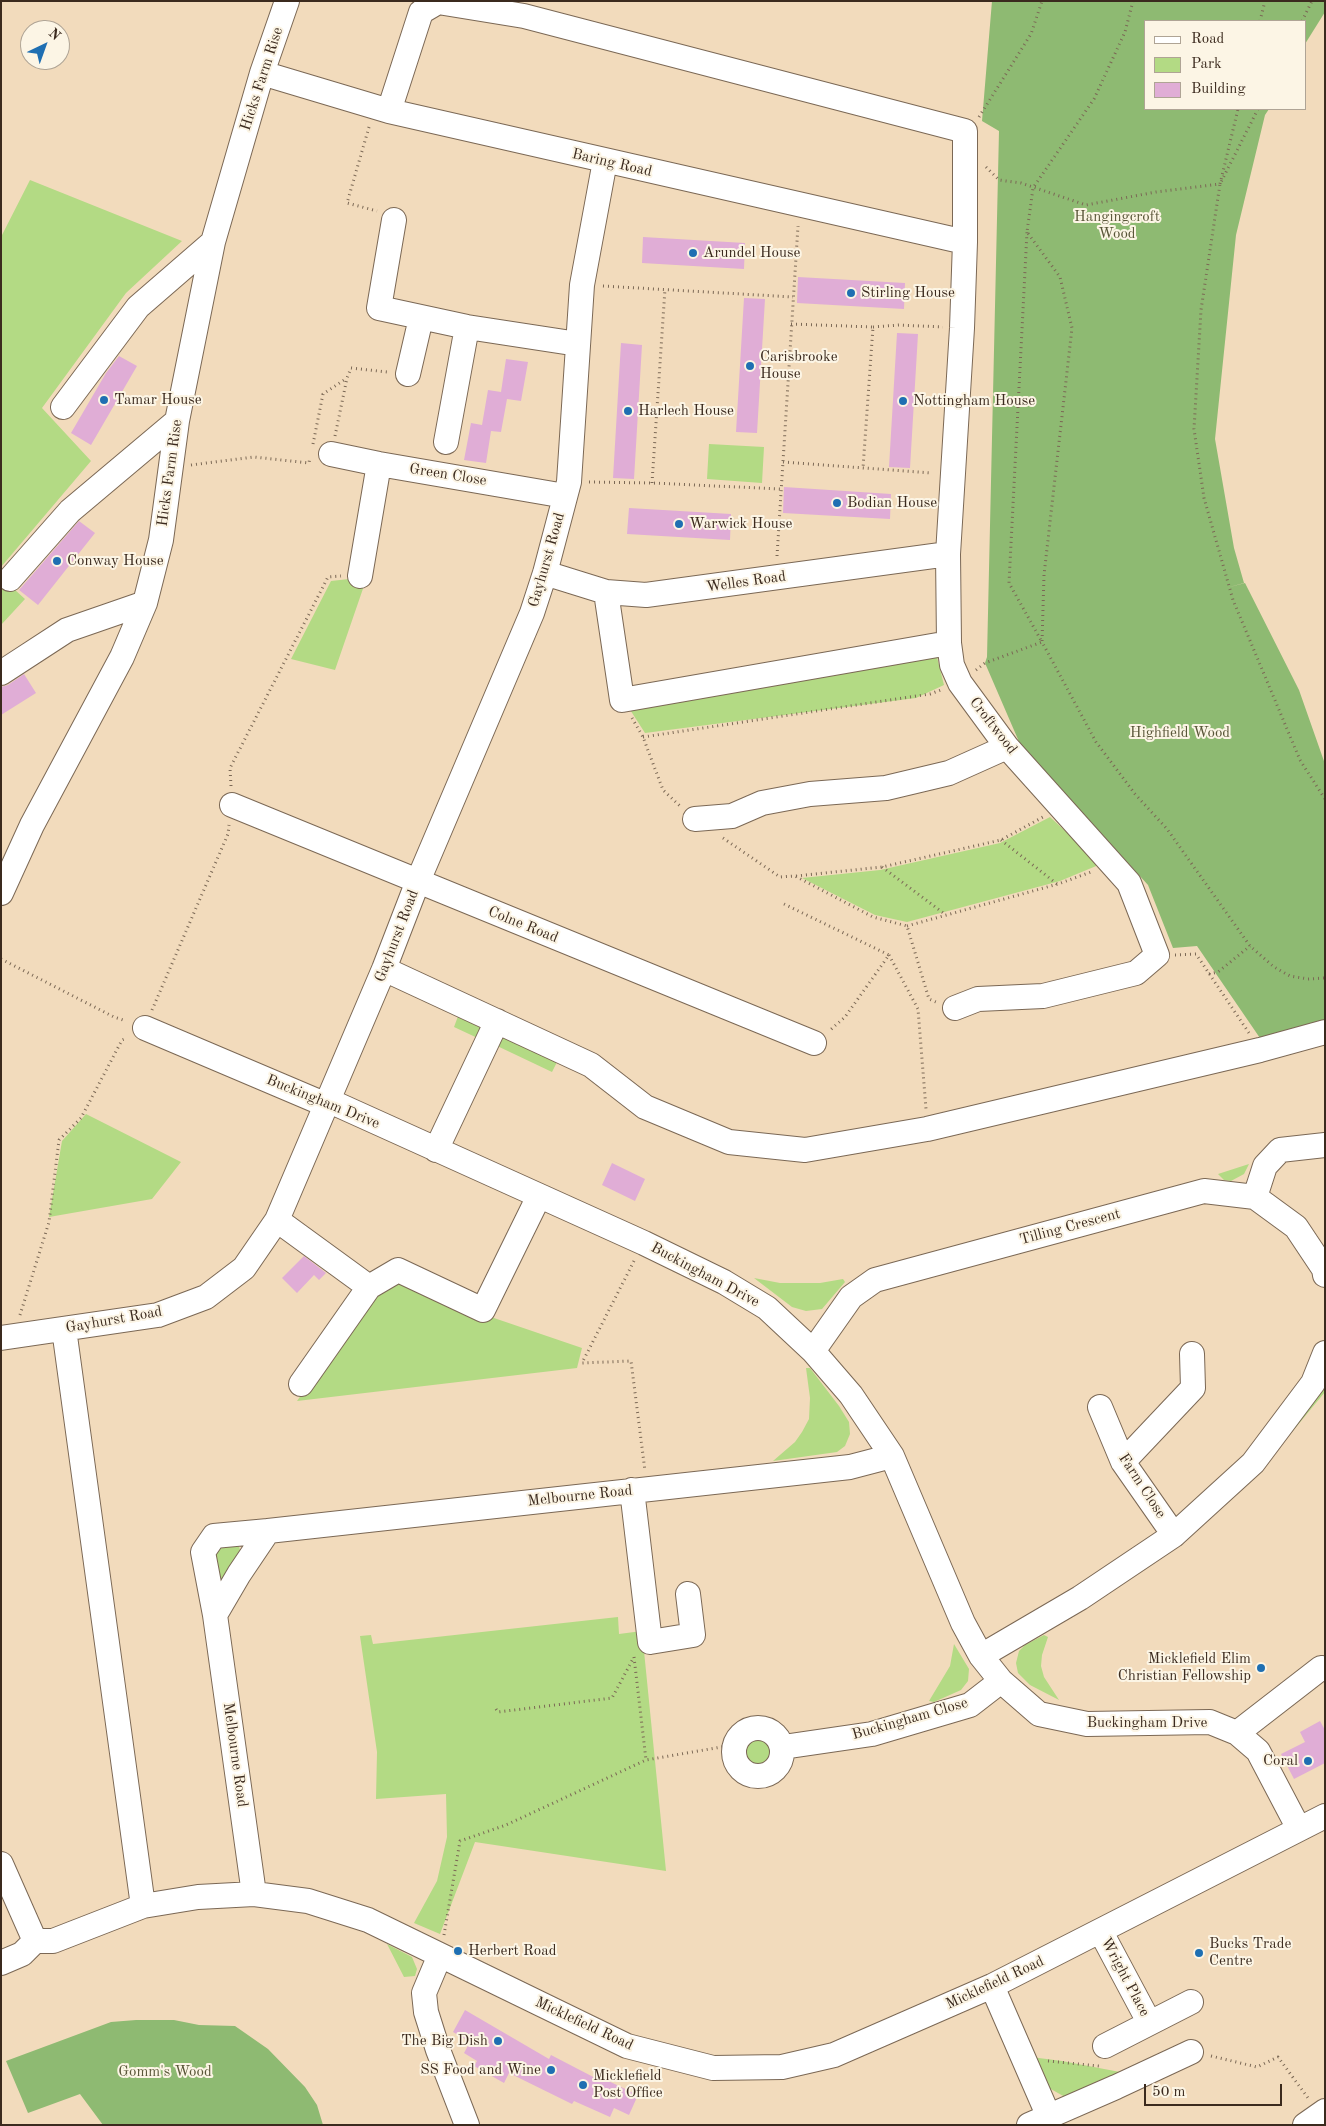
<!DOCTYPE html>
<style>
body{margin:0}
#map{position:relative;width:1326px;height:2126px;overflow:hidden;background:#f2dbbc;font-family:"Old Standard TT",serif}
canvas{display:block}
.frame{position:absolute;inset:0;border:2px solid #3b2a1e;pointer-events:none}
.legend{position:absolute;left:1144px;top:20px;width:162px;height:90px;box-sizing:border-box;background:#fcf5e5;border:1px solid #afa495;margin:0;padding:6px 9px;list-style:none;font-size:15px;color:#3b2a1e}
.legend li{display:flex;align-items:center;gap:10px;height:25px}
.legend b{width:25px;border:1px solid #afa495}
.north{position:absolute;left:20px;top:20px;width:50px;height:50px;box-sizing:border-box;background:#fcf5e5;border:1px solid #afa495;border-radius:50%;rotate:42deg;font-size:14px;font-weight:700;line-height:20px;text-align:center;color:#3b2a1e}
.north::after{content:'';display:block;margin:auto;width:18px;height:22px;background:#1f6fb2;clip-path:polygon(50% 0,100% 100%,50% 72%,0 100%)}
.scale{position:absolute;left:1144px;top:2084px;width:138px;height:22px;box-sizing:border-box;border:2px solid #3b2a1e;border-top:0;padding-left:6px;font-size:15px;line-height:18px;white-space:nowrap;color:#3b2a1e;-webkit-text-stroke:4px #fcf5e5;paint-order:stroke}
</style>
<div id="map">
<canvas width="1326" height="2126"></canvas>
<div class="frame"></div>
<ul class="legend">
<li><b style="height:6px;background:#fff"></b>Road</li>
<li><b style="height:14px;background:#b3da84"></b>Park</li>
<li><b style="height:14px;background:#e0add6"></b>Building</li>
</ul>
<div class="north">N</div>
<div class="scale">50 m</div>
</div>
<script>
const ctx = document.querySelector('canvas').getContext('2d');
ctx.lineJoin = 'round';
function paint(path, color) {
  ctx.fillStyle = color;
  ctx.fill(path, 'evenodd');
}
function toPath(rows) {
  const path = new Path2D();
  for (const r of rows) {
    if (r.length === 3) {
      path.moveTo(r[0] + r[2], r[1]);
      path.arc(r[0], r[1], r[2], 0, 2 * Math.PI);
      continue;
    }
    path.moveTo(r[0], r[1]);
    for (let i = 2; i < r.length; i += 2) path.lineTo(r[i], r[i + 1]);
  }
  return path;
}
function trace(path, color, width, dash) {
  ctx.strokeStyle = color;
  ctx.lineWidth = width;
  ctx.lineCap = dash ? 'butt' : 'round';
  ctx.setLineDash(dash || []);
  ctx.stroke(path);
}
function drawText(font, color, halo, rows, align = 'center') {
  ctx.font = font + ' "Old Standard TT",serif';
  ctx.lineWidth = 4;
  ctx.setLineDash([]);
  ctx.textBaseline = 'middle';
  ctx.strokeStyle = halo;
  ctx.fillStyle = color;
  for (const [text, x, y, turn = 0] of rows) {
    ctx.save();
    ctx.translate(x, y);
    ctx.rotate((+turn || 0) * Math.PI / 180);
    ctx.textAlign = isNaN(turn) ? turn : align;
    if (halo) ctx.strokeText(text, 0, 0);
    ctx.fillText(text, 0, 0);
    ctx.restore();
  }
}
paint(toPath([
 [30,180,182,241,126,293,42,408,91,461,1,567,1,237],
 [709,444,764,447,762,483,707,479],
 [367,577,335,670,291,659,331,581],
 [4,580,25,599,1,625,1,583],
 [935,649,944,685,916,698,645,733,627,705],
 [1050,817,1101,864,1060,881,907,922,875,915,802,878,880,870,1000,843],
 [460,1011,489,1026,484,1041,454,1027],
 [497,1034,559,1058,552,1072,493,1044],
 [86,1114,181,1162,152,1199,49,1217,62,1141],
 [1249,1164,1244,1174,1231,1181,1224,1180,1218,1174],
 [397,1278,494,1318,582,1348,577,1368,297,1401,371,1295],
 [754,1278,780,1283,820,1283,843,1279,845,1282,822,1309,806,1311,792,1307],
 [806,1368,810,1368,839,1406,849,1422,850,1434,845,1446,837,1452,773,1461,795,1442,802,1432,809,1419,810,1398],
 [1325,1377,1325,1392,1292,1432,1291,1431],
 [212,1542,238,1543,240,1550,220,1582],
 [618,1617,619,1634,642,1631,666,1871,475,1842,440,1934,414,1923,437,1881,447,1837,446,1794,376,1799,377,1752,360,1636,371,1635,373,1644],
 [1044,1635,1048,1637,1042,1655,1041,1666,1044,1677,1059,1700,1030,1685,1018,1673,1016,1663,1019,1651,1025,1645],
 [954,1644,969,1669,968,1681,961,1690,934,1702,929,1701,950,1666],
 [757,1747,18],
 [387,1944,412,1957,417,1969,415,1976,404,1977],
 [1031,2057,1062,2061,1120,2072,1104,2083,1065,2097,1042,2084]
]), '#b3da84');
paint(toPath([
 [992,1,1325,1,1325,12,1305,44,1305,21,1145,21,1145,109,1269,109,1265,115,1236,235,1215,439,1234,548,1244,583,1226,588,1245,583,1299,690,1325,764,1325,1028,1262,1041,1197,946,1173,948,1148,885,1020,744,985,663,987,657,999,131,982,121],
 [136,2020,174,2020,199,2025,235,2026,268,2049,305,2087,317,2105,323,2125,103,2125,80,2094,28,2113,6,2061,111,2022]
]), '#8eba72');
paint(toPath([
 [643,237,745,243,744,269,642,263],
 [798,277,905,283,904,309,797,303],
 [744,298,765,299,757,433,736,432],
 [897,333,918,334,910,468,889,467],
 [621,343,642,345,634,479,613,478],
 [119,356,137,366,91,445,71,433,106,373],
 [506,359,528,362,521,401,507,399,501,432,491,431,486,463,464,460,471,423,482,425,488,390,501,392],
 [784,487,891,494,890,519,783,513],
 [629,508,731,514,730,540,627,534],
 [79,521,95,533,38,605,19,590],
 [24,674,36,693,1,715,1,687,8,685],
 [612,1163,645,1179,635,1201,602,1185],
 [304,1256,326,1273,319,1280,314,1275,297,1293,282,1278],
 [1320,1721,1325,1730,1325,1763,1294,1779,1281,1754,1305,1742,1300,1732],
 [465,2010,549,2059,551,2055,601,2081,602,2078,638,2095,629,2115,614,2108,610,2117,574,2101,572,2104,509,2073,504,2083,474,2066,477,2061,464,2053,470,2042,453,2032]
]), '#e0add6');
const minor = toPath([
 [262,73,389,111,965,242],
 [389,111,421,12,438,2,524,16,965,131,965,242,962,328,948,554,949,643,952,665,960,683,1007,747,1129,883,1157,955,1136,973,1043,996,978,999,955,1008],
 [394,220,379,308,467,327,578,344],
 [408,374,421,318],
 [63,407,138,307,213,242],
 [446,442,467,327],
 [331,454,379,464,565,496],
 [545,573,606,592,646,595,948,554],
 [360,576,379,464],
 [10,579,70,511,177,421],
 [606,592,622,700,949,643],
 [1,673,67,630,145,603],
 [232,805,814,1043],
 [695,819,732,816,762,803,810,794,886,788,949,773,1007,747],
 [1,893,32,825,122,657,145,603,161,540,177,421,213,242,262,73,287,1],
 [384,969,591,1065,645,1107,729,1142,805,1150,927,1129,1260,1050,1325,1032],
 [145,1028,317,1101,334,1103,644,1243,724,1282,767,1308,813,1351,851,1395,892,1456,963,1623,981,1656,1001,1681,1039,1714,1087,1724,1210,1722,1237,1733,1258,1751,1299,1829],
 [436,1150,497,1021],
 [1255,1197,1265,1166,1280,1150,1325,1145],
 [277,1220,369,1287],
 [64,1329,143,1906],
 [1,1338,158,1315,206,1297,244,1268,277,1220,384,969,418,881,532,613,545,573,569,482,582,285,605,161],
 [813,1351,851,1297,875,1280,1204,1191,1255,1197,1296,1227,1324,1269,1325,1275],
 [301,1384,369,1287,398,1270,483,1310,539,1196],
 [1100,1407,1123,1462,1174,1535],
 [1123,1462,1193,1388,1192,1354],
 [632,1490,650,1642,693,1635,688,1594],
 [215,1615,203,1552,214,1536,268,1531],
 [981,1656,1080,1598,1174,1535,1253,1463,1313,1383,1325,1353],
 [758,1752,24],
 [1237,1733,1321,1668],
 [783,1747,872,1734,970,1705,1001,1681],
 [1,1864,35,1941],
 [254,1894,215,1615,239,1574,268,1531,850,1467,892,1456],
 [1101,1932,1149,2022],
 [440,1955,424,1993,426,2012,438,2050,467,2125],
 [1,1963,22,1954,35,1941,53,1941,143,1906,198,1897,254,1894,308,1901,368,1920,627,2046,713,2068,782,2067,834,2055,992,1986,1325,1816],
 [992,1986,1049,2117],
 [1105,2046,1191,2002],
 [1029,2125,1116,2087,1191,2052],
 [1305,2125,1325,2111]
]);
trace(minor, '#7b6855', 26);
trace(toPath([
 [1133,1,1125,32,1094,99,1033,188,1027,232,1060,277,1072,328,1044,575,1042,642,1096,742,1135,794,1167,829,1250,946,1274,967,1290,976,1308,979,1325,978],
 [1260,21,1265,1],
 [1302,21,1312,1],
 [1258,109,1220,184,1201,310,1194,429,1204,498,1233,600,1300,760,1325,799],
 [979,117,1031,34,1042,1],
 [369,127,347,203,377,211],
 [986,167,999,180,1021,183,1086,205,1156,192,1220,184,1238,109],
 [603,286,793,297],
 [791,324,873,327,863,468],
 [873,327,899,325,943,327],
 [335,436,347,378,351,368,387,372],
 [313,444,323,394,347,378],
 [783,462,932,473],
 [191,465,254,457,309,463,310,457],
 [589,482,652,483,780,489],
 [652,483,665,289],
 [777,556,798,226],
 [976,670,985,663,1042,642,1009,583,1027,232],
 [632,718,643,737,663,790,680,806],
 [643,737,930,694,941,690],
 [231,786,230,768,328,577,341,576],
 [723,838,780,877,795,876,873,917,907,926,929,999,936,1002],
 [1001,840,1057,884],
 [882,867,946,915],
 [796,876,882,867,1001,840,1043,817],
 [784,904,889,955,845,1017,829,1031],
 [907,926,1058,884,1091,872],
 [889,955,918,1009,926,1109],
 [1175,955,1196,954,1249,1033],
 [1,959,114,1017,126,1021],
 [1209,974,1218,972,1250,946],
 [152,1010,228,834,229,825],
 [634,1261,582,1363,631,1361,645,1471],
 [20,1315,49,1222,59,1140,81,1118,122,1040,127,1038],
 [634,1657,646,1760],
 [496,1709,498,1712,612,1698,634,1657],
 [444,1935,460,1841,506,1825,646,1760,733,1745],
 [1211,2056,1257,2067,1278,2057,1308,2098],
 [1048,2061,1099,2066]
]), '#7b6855', 3, [1, 4]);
trace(minor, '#fff', 24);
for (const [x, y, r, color] of [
 [693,253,5,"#1f6fb2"],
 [851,293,5,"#1f6fb2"],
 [750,366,5,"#1f6fb2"],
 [104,400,5,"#1f6fb2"],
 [903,401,5,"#1f6fb2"],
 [628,411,5,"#1f6fb2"],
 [837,503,5,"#1f6fb2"],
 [679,524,5,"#1f6fb2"],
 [57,561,5,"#1f6fb2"],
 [1261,1668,5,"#1f6fb2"],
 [1308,1761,5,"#1f6fb2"],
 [458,1951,5,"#1f6fb2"],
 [1199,1953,5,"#1f6fb2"],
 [498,2041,5,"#1f6fb2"],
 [551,2070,5,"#1f6fb2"],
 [583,2085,5,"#1f6fb2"]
]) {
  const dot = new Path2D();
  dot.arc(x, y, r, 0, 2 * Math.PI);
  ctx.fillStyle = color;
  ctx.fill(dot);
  trace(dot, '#fcf5e5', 2);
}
drawText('15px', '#3b2a1e', '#fcf5e5', [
 ["Hicks Farm Rise",262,79,-72],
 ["Baring Road",612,163,13],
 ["Hicks Farm Rise",170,473,-82],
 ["Green Close",448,475,9],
 ["Gayhurst Road",547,560,-74],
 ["Welles Road",746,582,-8],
 ["Croftwood",993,726,52],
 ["Colne Road",523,925,22],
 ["Gayhurst Road",397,936,-69],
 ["Buckingham Drive",323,1102,22],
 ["Tilling Crescent",1070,1227,-15],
 ["Buckingham Drive",705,1275,28],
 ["Gayhurst Road",114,1320,-10],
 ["Farm Close",1142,1486,57],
 ["Melbourne Road",580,1496,-6],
 ["Buckingham Close",910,1719,-16],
 ["Buckingham Drive",1147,1723],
 ["Melbourne Road",235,1755,82],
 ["Wright Place",1125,1977,62],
 ["Micklefield Road",995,1983,-25],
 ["Micklefield Road",584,2024,25]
]);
drawText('15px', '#595638', '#fcf5e5', [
 ["Hangingcroft",1117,217],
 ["Wood",1117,234],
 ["Highfield Wood",1180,733],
 ["Gomm's Wood",165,2072]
]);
drawText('15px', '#3b2a1e', '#fcf5e5', [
 ["Arundel House",703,253],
 ["Stirling House",861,293],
 ["Carisbrooke",760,357],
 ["House",760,374],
 ["Tamar House",114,400],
 ["Nottingham House",913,401],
 ["Harlech House",638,411],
 ["Bodian House",847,503],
 ["Warwick House",689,524],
 ["Conway House",67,561],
 ["Micklefield Elim",1251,1659,"right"],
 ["Christian Fellowship",1251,1676,"right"],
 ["Coral",1298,1761,"right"],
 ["Bucks Trade",1209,1944],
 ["Centre",1209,1961],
 ["Herbert Road",468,1951],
 ["The Big Dish",488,2041,"right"],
 ["SS Food and Wine",541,2070,"right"],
 ["Micklefield",593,2076],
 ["Post Office",593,2093]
], 'left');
</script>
